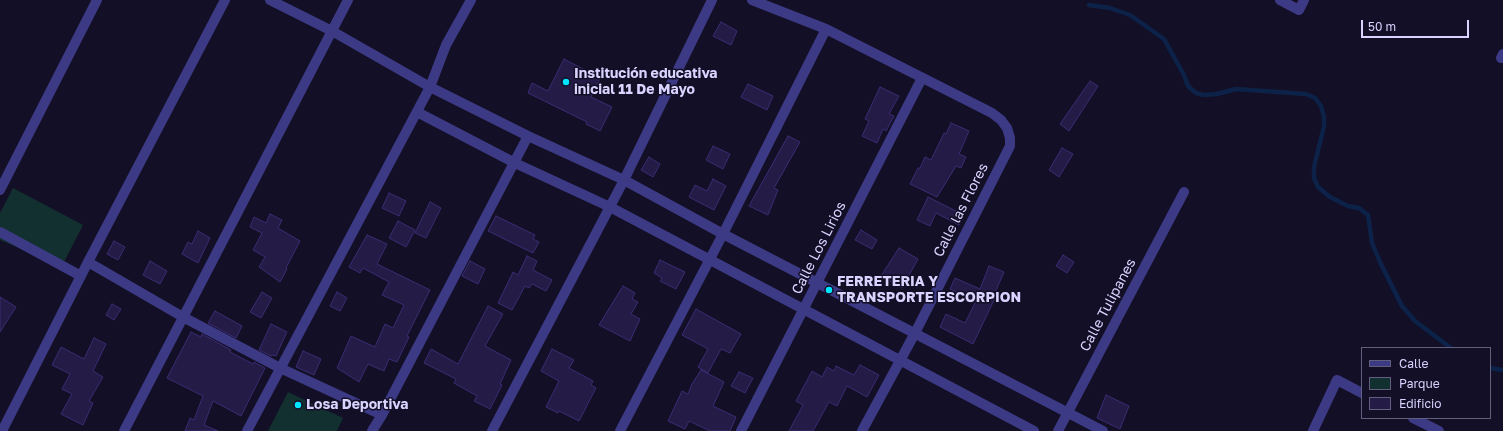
<!DOCTYPE html>
<meta charset="utf-8">
<style>
body{margin:0}
#map{position:relative;width:1503px;height:431px;overflow:hidden;background:#130f26;font-family:"Golos Text",sans-serif}
canvas{display:block}
.legend{position:absolute;left:1361px;top:347px;width:130px;height:72px;box-sizing:border-box;background:#130f26;border:1px solid #625e7d;margin:0;padding:5px 7px;list-style:none;font-size:12px;color:#d9d4ff}
.legend li{display:flex;align-items:center;gap:8px;height:20px}
.legend b{width:20px;border:1px solid #625e7d}
.scale{position:absolute;left:1361px;top:20px;width:108px;height:18px;box-sizing:border-box;border:2px solid #d9d4ff;border-top:0;padding-left:5px;font-size:12px;line-height:14px;white-space:nowrap;color:#d9d4ff;-webkit-text-stroke:3px #130f26;paint-order:stroke}
</style>
<div id="map">
<canvas width="1503" height="431"></canvas>
<ul class="legend">
<li><b style="height:5px;background:#3d3a85"></b>Calle</li>
<li><b style="height:11px;background:#12302f"></b>Parque</li>
<li><b style="height:11px;background:#241b47"></b>Edificio</li>
</ul>
<div class="scale">50 m</div>
</div>
<script>
const ctx = document.querySelector('canvas').getContext('2d');
ctx.lineJoin = 'round';
function paint(path, color) {
  ctx.fillStyle = color;
  ctx.fill(path, 'evenodd');
}
function toPath(rows) {
  const path = new Path2D();
  for (const r of rows) {
    path.moveTo(r[0], r[1]);
    for (let i = 2; i < r.length; i += 2) path.lineTo(r[i], r[i + 1]);
  }
  return path;
}
function trace(path, color, width, dash) {
  ctx.strokeStyle = color;
  ctx.lineWidth = width;
  ctx.lineCap = dash ? 'butt' : 'round';
  ctx.setLineDash(dash || []);
  ctx.stroke(path);
}
function drawText(font, color, halo, rows, align = 'center') {
  ctx.font = font + ' "Golos Text",sans-serif';
  ctx.lineWidth = 3;
  ctx.setLineDash([]);
  ctx.textBaseline = 'middle';
  ctx.strokeStyle = halo;
  ctx.fillStyle = color;
  for (const [text, x, y, turn = 0] of rows) {
    ctx.save();
    ctx.translate(x, y);
    ctx.rotate((+turn || 0) * Math.PI / 180);
    ctx.textAlign = isNaN(turn) ? turn : align;
    if (halo) ctx.strokeText(text, 0, 0);
    ctx.fillText(text, 0, 0);
    ctx.restore();
  }
}
paint(toPath([
 [13,188,83,225,62,266,0,240,0,213],
 [288,392,343,418,337,431,268,431]
]), '#12302f');
trace(toPath([
 [1089,5,1110,8,1130,15,1164,39,1184,75,1188,86,1196,93,1204,95,1217,94,1236,89,1306,94,1315,98,1321,106,1324,117,1324,126,1314,167,1314,178,1318,187,1330,197,1348,206,1359,208,1368,215,1372,243,1380,262,1402,306,1415,321,1451,348],
 [1490,368,1503,370]
]), '#0c2248', 4.5);
const building = toPath([
 [721,22,737,31,731,45,713,36,721,22],
 [564,59,600,78,591,97,612,107,600,131,586,124,587,122,528,93,532,83,548,91,564,59],
 [1090,81,1098,86,1069,131,1060,124,1090,81],
 [748,84,773,96,767,110,741,97,748,84],
 [880,87,899,96,889,114,894,116,886,131,883,129,877,143,862,136,869,121,865,119,880,87],
 [951,123,969,131,959,154,966,157,961,168,956,166,937,197,910,184,918,168,920,168,925,157,931,160,944,133,946,134,951,123],
 [788,136,800,142,774,188,778,190,768,215,749,206,788,136],
 [713,146,730,154,723,169,706,160,713,146],
 [1062,148,1073,154,1059,177,1049,170,1062,148],
 [649,157,660,164,653,177,641,170,649,157],
 [713,179,726,186,714,210,689,197,695,185,707,191,713,179],
 [389,193,406,201,399,216,382,208,389,193],
 [928,197,964,215,959,225,936,213,930,226,917,220,928,197],
 [430,202,441,208,426,238,415,233,430,202],
 [270,214,282,220,278,228,300,241,286,268,287,269,280,282,259,267,265,257,253,250,262,233,250,227,254,217,266,223,270,214],
 [496,216,535,235,533,239,539,242,533,253,488,231,496,216],
 [398,221,415,230,406,247,389,238,398,221],
 [861,230,877,240,872,249,855,240,861,230],
 [198,231,210,238,198,263,182,254,188,242,192,244,198,231],
 [367,235,387,244,377,264,430,290,407,336,409,337,397,362,389,359,384,371,368,364,359,382,337,368,351,336,375,347,385,324,393,328,404,305,382,295,389,282,363,268,360,273,349,267,367,235],
 [114,241,125,247,118,260,107,254,114,241],
 [899,248,918,259,902,288,881,276,899,248],
 [1063,255,1074,262,1067,273,1056,266,1063,255],
 [527,256,537,261,533,270,552,280,546,291,532,284,529,288,525,286,512,310,498,303,513,272,518,275,527,256],
 [660,260,685,272,676,289,660,281,662,278,654,273,660,260],
 [150,261,167,271,160,284,143,275,150,261],
 [470,261,485,269,478,284,462,276,470,261],
 [989,266,1004,272,994,295,996,296,973,344,940,327,946,314,965,323,976,301,950,289,955,278,980,289,989,266],
 [623,286,635,293,632,299,638,302,631,314,640,319,630,341,599,325,623,286],
 [262,292,272,298,261,318,250,312,262,292],
 [337,292,347,298,340,311,330,306,337,292],
 [0,297,16,307,0,332,0,297],
 [112,304,121,309,114,320,106,315,112,304],
 [488,306,503,314,485,346,511,360,500,384,502,385,490,409,474,401,477,396,454,383,456,379,424,363,431,349,458,364,488,306],
 [696,309,741,334,730,353,721,349,708,373,698,367,708,349,682,335,696,309],
 [215,311,242,326,236,338,208,323,215,311],
 [271,324,287,332,276,356,272,355,271,356,259,350,271,324],
 [191,332,201,337,202,334,231,350,230,352,253,364,254,362,265,368,241,416,213,401,204,425,218,431,185,431,190,418,194,420,203,396,167,378,191,332],
 [94,338,106,344,93,371,103,377,89,401,93,403,83,425,61,414,72,394,62,389,70,374,52,365,61,347,84,359,94,338],
 [552,349,574,360,569,368,593,381,591,385,596,388,579,421,559,411,558,413,546,407,559,381,541,371,552,349],
 [303,351,321,359,314,375,296,367,303,351],
 [860,365,879,375,867,397,847,386,837,406,829,402,813,431,789,431,803,405,796,401,812,371,822,377,827,367,834,371,836,366,854,375,860,365],
 [701,370,724,382,713,406,736,417,730,431,710,431,689,421,685,429,668,421,682,391,688,394,692,384,701,370],
 [739,372,753,378,745,393,731,386,739,372],
 [1106,395,1129,406,1120,429,1097,418,1106,395]
]);
paint(building, '#241b47');
trace(building, '#3b2d73', 1);
trace(toPath([
 [270,0,332,31,430,87,528,136,624,180,723,234,1103,431],
 [752,0,826,29,992,113,1001,120,1007,128,1010,138,1010,146,915,333,862,431],
 [1280,0,1299,10,1304,0],
 [1501,58,1503,54],
 [417,112,515,163,610,207,1034,431],
 [0,190,97,0],
 [0,232,81,276],
 [88,262,183,317,280,368,382,415],
 [1413,418,1439,431],
 [2,431,88,262,225,0],
 [124,431,348,0],
 [247,431,430,87,446,45,471,0],
 [372,431,382,415,528,136],
 [492,431,624,180,712,0],
 [620,431,723,234,826,29],
 [741,431,922,78],
 [1058,431,1184,192],
 [1313,431,1337,380,1362,393]
]), '#3d3a85', 10);
for (const [x, y, r, color] of [
 [566,82,4,"#00e5ff"],
 [829,290,4,"#00e5ff"],
 [298,405,4,"#00e5ff"]
]) {
  const dot = new Path2D();
  dot.arc(x, y, r, 0, 2 * Math.PI);
  ctx.fillStyle = color;
  ctx.fill(dot);
  trace(dot, '#130f26', 1.5);
}
drawText('bold 14px', '#d9d4ff', '#130f26', [
 ["Institución educativa",574,74],
 ["inicial 11 De Mayo",574,90],
 ["FERRETERIA Y",837,282],
 ["TRANSPORTE ESCORPION",837,298],
 ["Losa Deportiva",306,405]
], 'left');
drawText('14px', '#d9d4ff', '#130f26', [
 ["Calle las Flores",961,210,-63],
 ["Calle Los Lirios",819,248,-63],
 ["Calle Tulipanes",1108,305,-62]
]);
</script>
